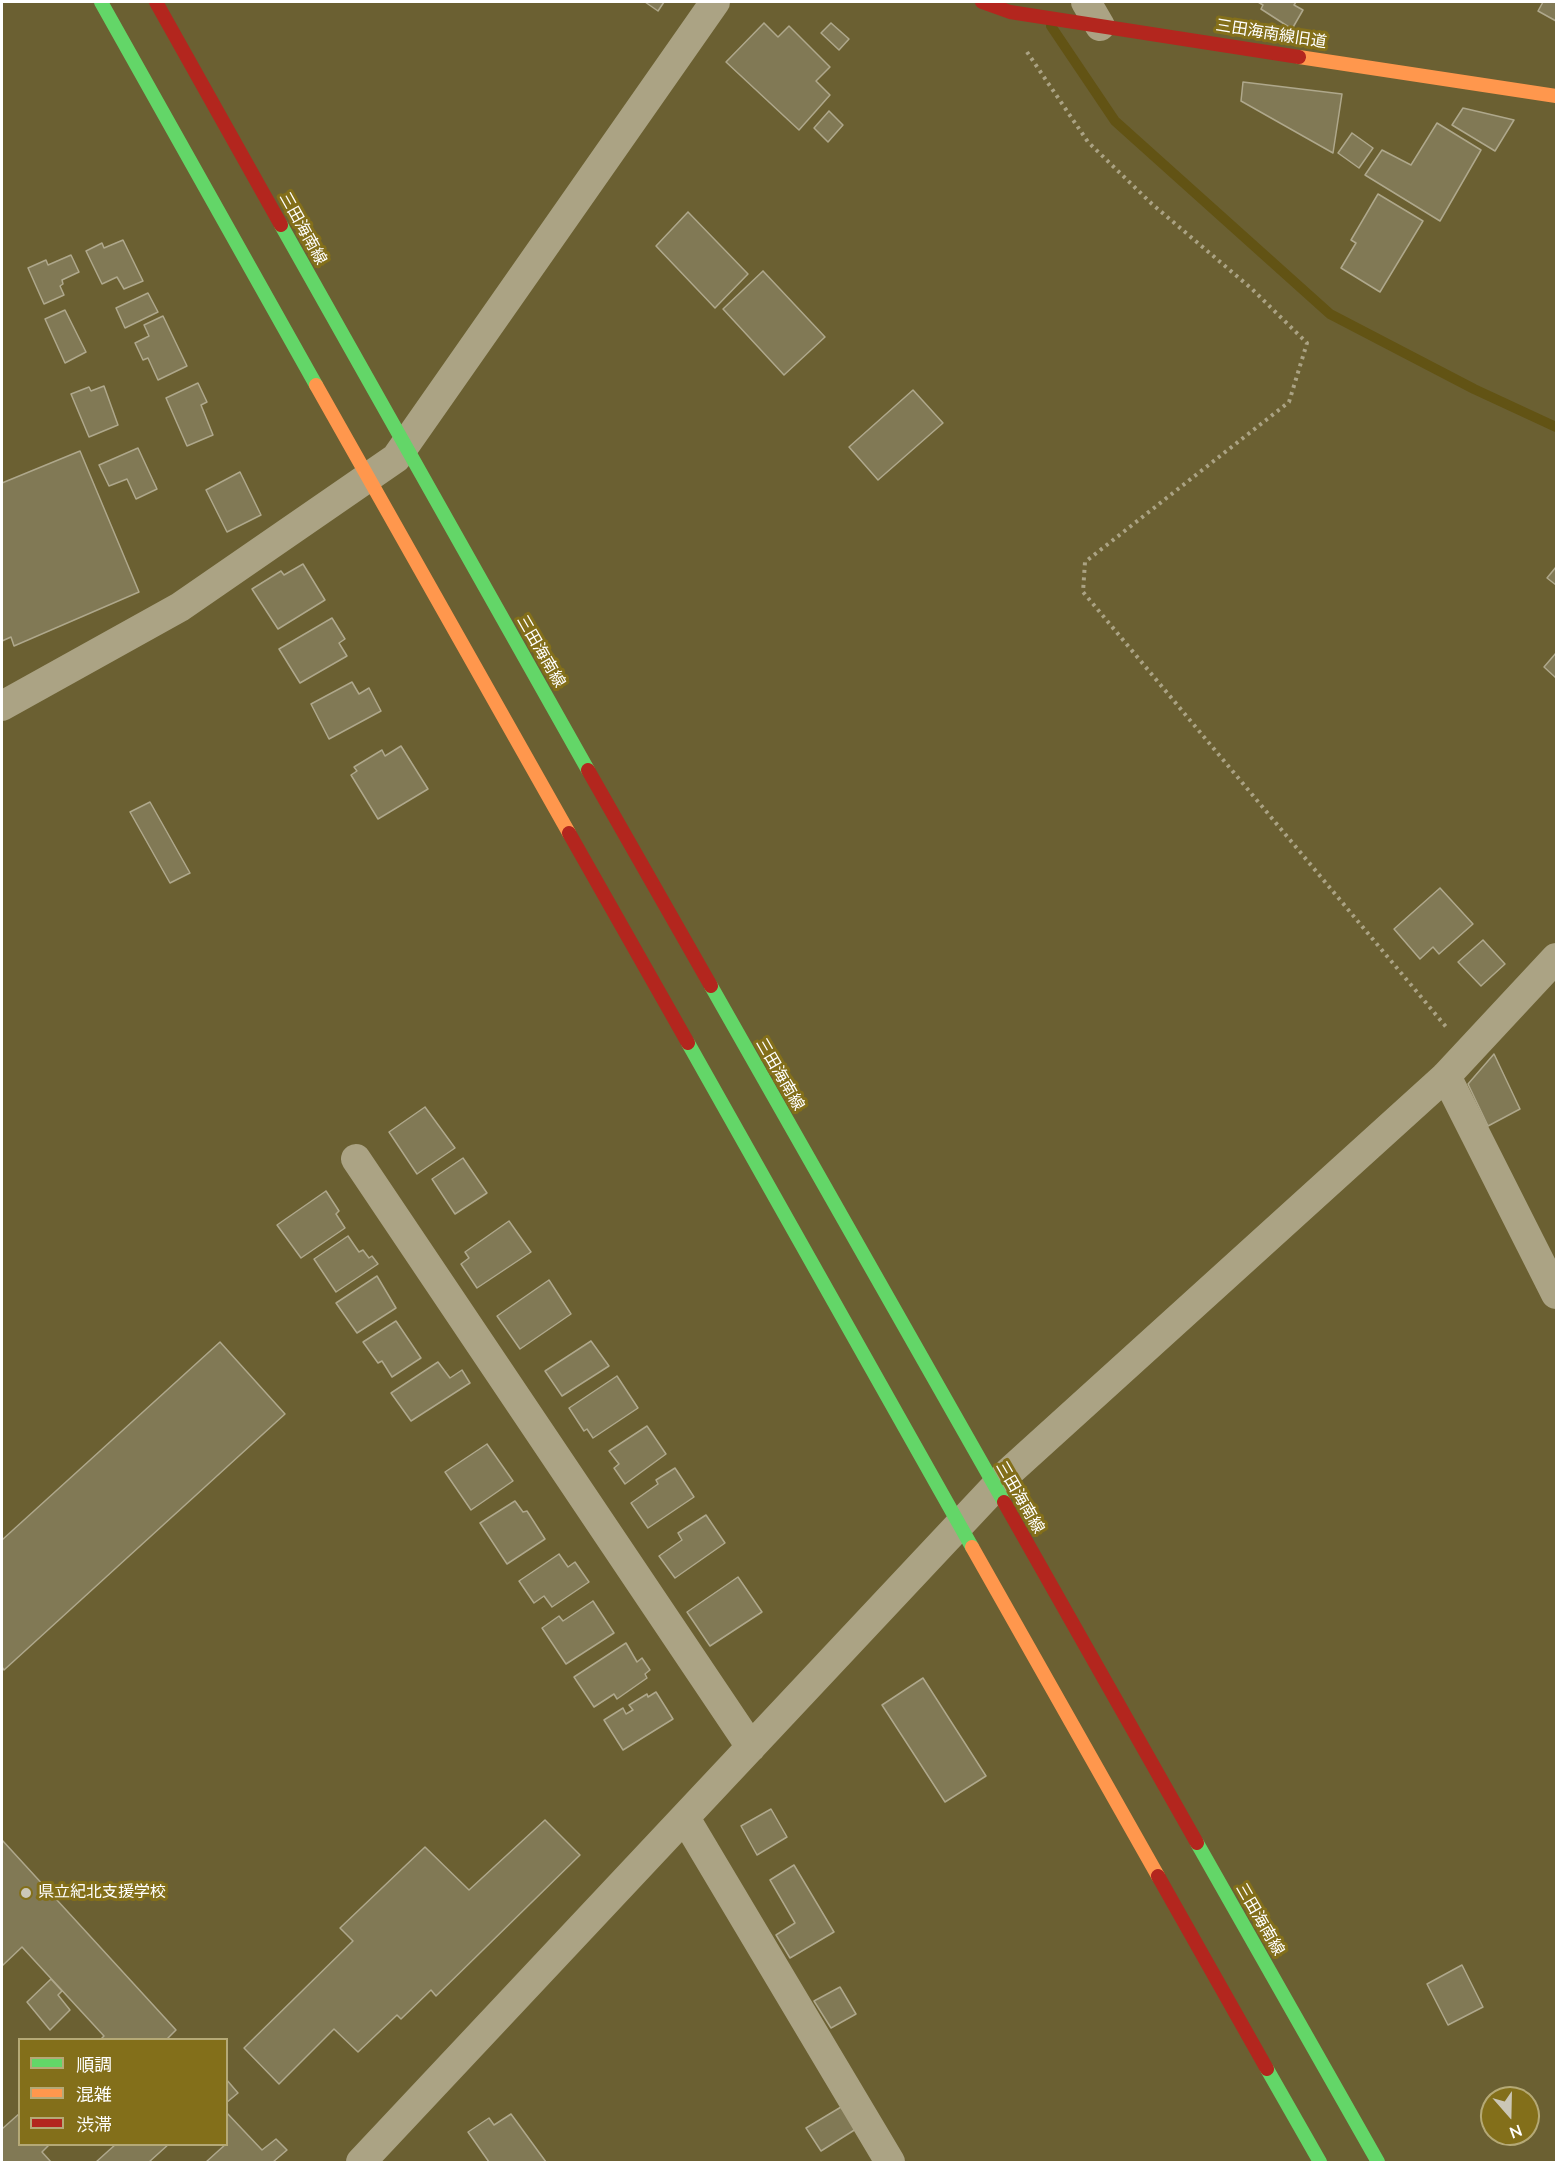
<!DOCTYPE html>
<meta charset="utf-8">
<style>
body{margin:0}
#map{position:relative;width:1558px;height:2164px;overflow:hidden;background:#6b6032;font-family:"Nunito Sans","Noto Sans JP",sans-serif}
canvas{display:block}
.frame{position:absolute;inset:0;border:3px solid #fff;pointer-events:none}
.legend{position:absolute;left:18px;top:2038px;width:210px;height:108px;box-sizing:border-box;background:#836f1a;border:2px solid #b5a976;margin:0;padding:8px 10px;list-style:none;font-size:18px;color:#fff}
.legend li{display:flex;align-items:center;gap:12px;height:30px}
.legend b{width:30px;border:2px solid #b5a976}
.north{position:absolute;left:1480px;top:2086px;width:60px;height:60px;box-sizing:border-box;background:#836f1a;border:2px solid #b5a976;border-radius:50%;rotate:160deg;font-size:16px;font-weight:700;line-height:24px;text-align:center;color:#fff}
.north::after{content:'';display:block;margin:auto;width:21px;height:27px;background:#cbc7b7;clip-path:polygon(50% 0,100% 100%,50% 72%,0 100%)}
</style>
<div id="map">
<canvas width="1558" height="2164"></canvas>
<div class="frame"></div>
<ul class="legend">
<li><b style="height:8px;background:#63d668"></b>順調</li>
<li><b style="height:8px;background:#ff974d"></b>混雑</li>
<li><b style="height:8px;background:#b3261e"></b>渋滞</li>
</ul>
<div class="north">N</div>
</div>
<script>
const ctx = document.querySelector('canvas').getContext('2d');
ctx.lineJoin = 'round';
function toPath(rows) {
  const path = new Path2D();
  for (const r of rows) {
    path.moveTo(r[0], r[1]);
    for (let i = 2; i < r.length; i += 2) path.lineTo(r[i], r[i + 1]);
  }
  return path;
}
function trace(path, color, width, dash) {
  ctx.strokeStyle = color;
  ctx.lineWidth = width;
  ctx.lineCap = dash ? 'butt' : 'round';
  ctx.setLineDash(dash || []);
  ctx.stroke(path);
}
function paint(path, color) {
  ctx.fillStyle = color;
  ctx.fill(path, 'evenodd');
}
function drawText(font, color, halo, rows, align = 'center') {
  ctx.font = font + ' "Nunito Sans","Noto Sans JP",sans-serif';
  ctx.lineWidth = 6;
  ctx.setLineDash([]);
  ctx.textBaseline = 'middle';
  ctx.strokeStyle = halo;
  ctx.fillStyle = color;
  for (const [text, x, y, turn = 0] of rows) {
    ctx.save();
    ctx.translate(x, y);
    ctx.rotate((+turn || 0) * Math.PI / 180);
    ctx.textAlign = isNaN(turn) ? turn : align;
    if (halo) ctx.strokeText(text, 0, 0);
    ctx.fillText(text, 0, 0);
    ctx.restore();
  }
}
trace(toPath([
 [1051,26,1115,121,1330,314,1474,389,1556,427]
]), '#625314', 10);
const building = toPath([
 [645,2,664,2,658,11,645,2],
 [1258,2,1296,2,1294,5,1303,10,1292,29,1261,9,1263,5,1258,2],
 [1543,2,1556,2,1556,21,1538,11,1543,2],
 [764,23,778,37,789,26,830,67,816,81,830,95,799,130,726,62,764,23],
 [831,23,849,39,839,50,821,33,831,23],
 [1243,82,1342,94,1333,153,1241,101,1243,82],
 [1463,108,1514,120,1495,151,1452,125,1463,108],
 [829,111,843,125,828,142,814,128,829,111],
 [1437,123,1481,150,1440,221,1365,175,1382,150,1411,165,1437,123],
 [1352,133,1373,148,1359,168,1338,153,1352,133],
 [1378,194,1423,221,1380,292,1341,268,1356,243,1351,240,1378,194],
 [688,212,748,274,715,308,656,246,688,212],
 [123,240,143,281,124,289,117,277,102,284,86,251,102,243,104,248,123,240],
 [71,255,79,272,62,280,63,284,60,286,64,295,44,304,28,268,46,260,48,265,71,255],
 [763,271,825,337,784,375,723,309,763,271],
 [148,293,158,312,125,328,116,308,148,293],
 [65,310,86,352,65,363,45,319,65,310],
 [163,316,187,366,158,380,148,358,143,360,135,343,149,336,144,325,163,316],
 [198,383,207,402,201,405,213,435,187,446,166,398,198,383],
 [104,386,118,425,89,437,71,394,89,387,91,391,104,386],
 [913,390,943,423,878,480,849,447,913,390],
 [138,448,157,489,136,499,127,479,109,486,99,465,138,448],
 [80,451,139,592,14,646,11,637,2,641,2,483,80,451],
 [240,472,261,515,227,532,206,490,240,472],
 [303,564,325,600,278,629,252,589,281,571,284,575,303,564],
 [1556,567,1556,585,1547,578,1556,567],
 [332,618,345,639,339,643,347,656,300,683,279,649,332,618],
 [1556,653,1556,678,1544,667,1556,653],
 [352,682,359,694,369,688,381,711,329,739,311,704,352,682],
 [401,746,428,789,378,819,351,775,357,771,354,767,382,750,385,756,401,746],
 [150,802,190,873,170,883,130,812,150,802],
 [1440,888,1473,924,1439,954,1433,947,1420,959,1394,929,1440,888],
 [1483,940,1505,964,1481,986,1458,962,1483,940],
 [1494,1054,1520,1109,1488,1126,1468,1084,1494,1054],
 [425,1107,455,1148,417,1174,389,1132,425,1107],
 [463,1158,487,1193,455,1214,432,1179,463,1158],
 [326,1191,339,1211,336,1214,345,1228,301,1258,277,1225,326,1191],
 [509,1221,531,1252,477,1288,461,1264,469,1258,465,1252,509,1221],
 [348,1236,359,1252,363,1250,369,1258,372,1256,378,1264,336,1292,314,1259,348,1236],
 [377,1276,396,1308,357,1333,336,1303,377,1276],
 [549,1280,571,1314,520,1349,497,1316,549,1280],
 [396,1321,421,1358,392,1377,382,1361,378,1363,363,1342,396,1321],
 [591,1341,609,1366,562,1396,545,1371,591,1341],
 [220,1342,285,1414,4,1670,2,1667,2,1540,220,1342],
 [438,1362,450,1378,462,1370,470,1383,411,1421,391,1393,438,1362],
 [617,1376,638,1408,593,1438,587,1429,584,1431,569,1408,617,1376],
 [647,1426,666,1454,625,1484,614,1468,619,1464,609,1451,647,1426],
 [487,1444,513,1481,471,1510,445,1472,487,1444],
 [675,1468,694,1497,648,1528,631,1503,658,1484,656,1480,675,1468],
 [515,1501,523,1512,527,1511,545,1539,507,1564,480,1523,515,1501],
 [706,1515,725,1543,675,1578,659,1556,682,1540,678,1533,706,1515],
 [559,1554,568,1567,575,1562,589,1582,552,1607,544,1596,534,1603,519,1581,559,1554],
 [738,1577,762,1612,710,1646,687,1612,738,1577],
 [593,1601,614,1633,566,1664,542,1628,559,1616,563,1621,593,1601],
 [626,1643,637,1662,642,1658,650,1670,645,1674,647,1678,617,1699,614,1694,594,1707,574,1677,626,1643],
 [923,1678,986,1776,945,1802,882,1705,923,1678],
 [656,1692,673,1719,623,1750,604,1720,623,1708,626,1714,633,1710,629,1705,647,1694,648,1697,656,1692],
 [771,1809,787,1837,757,1855,741,1826,771,1809],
 [545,1820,580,1855,436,1996,431,1990,401,2019,397,2015,358,2052,334,2029,279,2084,244,2048,353,1941,340,1928,425,1847,469,1890,545,1820],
 [2,1840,176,2030,166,2040,100,2040,104,2036,22,1947,2,1966,2,1840],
 [794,1865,834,1932,790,1958,776,1935,795,1923,770,1880,794,1865],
 [1462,1965,1483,2007,1448,2025,1427,1984,1462,1965],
 [51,1979,62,1991,58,1995,70,2010,50,2030,27,2002,51,1979],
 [840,1987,856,2014,831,2028,814,2001,840,1987],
 [226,2079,238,2093,226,2103,226,2079],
 [841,2107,856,2129,821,2151,806,2128,841,2107],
 [226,2112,262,2150,276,2139,287,2150,273,2162,206,2162,227,2143,226,2112],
 [20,2113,20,2144,50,2144,42,2152,51,2162,2,2162,2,2129,20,2113],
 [511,2114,546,2162,489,2162,468,2132,489,2118,494,2125,511,2114],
 [116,2144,169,2144,149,2162,96,2162,116,2144]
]);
paint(building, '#817955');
trace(building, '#afa88c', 1.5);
trace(toPath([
 [1027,52,1088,142,1152,204,1252,289,1307,343,1289,402,1085,562,1083,592,1447,1028]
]), '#aba384', 4, [3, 4.5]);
trace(toPath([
 [1086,2,1100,26],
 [2,706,180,607,396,458,715,2],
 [1446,1076,1556,1294],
 [356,1159,751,1747],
 [685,1818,890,2162],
 [361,2162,1009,1472,1446,1076,1556,958]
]), '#aba384', 30);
trace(toPath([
 [101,2,316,385],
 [281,225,588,770],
 [711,986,1004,1502],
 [688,1043,972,1547],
 [1197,1843,1378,2162],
 [1267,2069,1320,2162]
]), '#63d668', 14);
trace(toPath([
 [1299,57,1556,96],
 [316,385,569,833],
 [972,1547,1158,1876]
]), '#ff974d', 14);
trace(toPath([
 [156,2,281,225],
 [982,2,1010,12,1299,57],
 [588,770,711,986],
 [569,833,688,1043],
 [1004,1502,1197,1843],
 [1158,1876,1267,2069]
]), '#b3261e', 14);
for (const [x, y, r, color] of [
 [26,1893,6,"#cbc7b7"]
]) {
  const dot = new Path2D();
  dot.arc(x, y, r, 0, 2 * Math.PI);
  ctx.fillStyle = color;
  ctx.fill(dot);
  trace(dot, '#836f1a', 2);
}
drawText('16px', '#fff', '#836f1a', [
 ["三田海南線旧道",1271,35,9],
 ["三田海南線",302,229,61],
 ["三田海南線",540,652,60],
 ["三田海南線",779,1075,60],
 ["三田海南線",1019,1498,60],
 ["三田海南線",1259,1920,60]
]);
drawText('16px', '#fff', '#836f1a', [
 ["県立紀北支援学校",38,1893]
], 'left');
</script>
